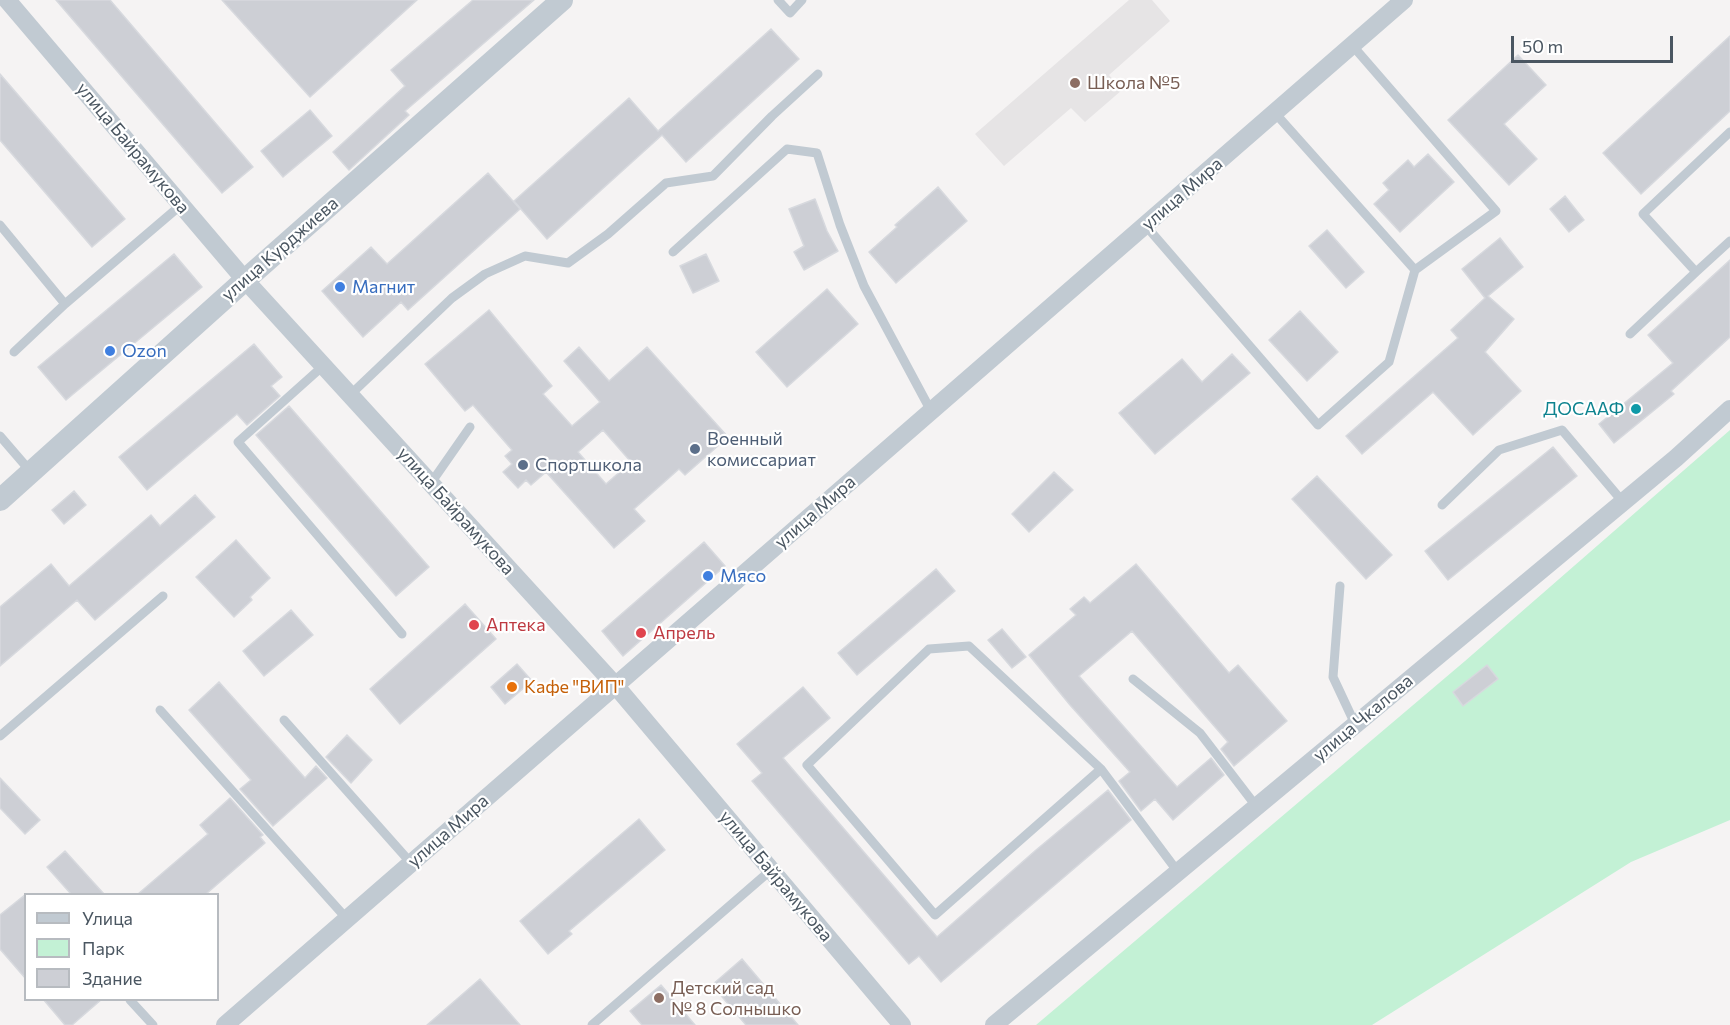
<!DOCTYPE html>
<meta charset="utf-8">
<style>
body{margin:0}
#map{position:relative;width:1730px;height:1025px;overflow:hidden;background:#f5f3f3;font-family:Commissioner,sans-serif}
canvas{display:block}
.legend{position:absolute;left:24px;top:893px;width:195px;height:108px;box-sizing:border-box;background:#fff;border:2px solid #b7bbc0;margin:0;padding:8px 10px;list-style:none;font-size:18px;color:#4a5661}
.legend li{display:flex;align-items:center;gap:12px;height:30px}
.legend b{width:30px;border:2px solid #b7bbc0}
.scale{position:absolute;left:1511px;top:36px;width:162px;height:27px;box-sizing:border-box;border:3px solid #4a5661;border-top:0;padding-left:8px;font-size:18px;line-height:21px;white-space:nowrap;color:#4a5661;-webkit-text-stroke:4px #fff;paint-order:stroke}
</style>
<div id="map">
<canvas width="1730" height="1025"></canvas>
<ul class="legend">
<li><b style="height:8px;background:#c1cad2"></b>Улица</li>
<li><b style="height:16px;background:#c3f1d5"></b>Парк</li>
<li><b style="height:16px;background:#cdcfd5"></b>Здание</li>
</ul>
<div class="scale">50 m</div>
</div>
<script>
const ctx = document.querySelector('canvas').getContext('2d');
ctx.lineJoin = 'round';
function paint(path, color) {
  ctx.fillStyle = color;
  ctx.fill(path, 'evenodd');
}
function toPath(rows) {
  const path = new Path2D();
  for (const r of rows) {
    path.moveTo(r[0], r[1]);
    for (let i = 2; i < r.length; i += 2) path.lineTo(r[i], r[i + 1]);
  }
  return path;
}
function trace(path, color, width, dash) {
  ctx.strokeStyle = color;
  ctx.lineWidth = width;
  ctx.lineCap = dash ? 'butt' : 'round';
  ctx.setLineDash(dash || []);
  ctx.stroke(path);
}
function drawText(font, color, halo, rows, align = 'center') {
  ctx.font = font + ' Commissioner,sans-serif';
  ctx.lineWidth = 4.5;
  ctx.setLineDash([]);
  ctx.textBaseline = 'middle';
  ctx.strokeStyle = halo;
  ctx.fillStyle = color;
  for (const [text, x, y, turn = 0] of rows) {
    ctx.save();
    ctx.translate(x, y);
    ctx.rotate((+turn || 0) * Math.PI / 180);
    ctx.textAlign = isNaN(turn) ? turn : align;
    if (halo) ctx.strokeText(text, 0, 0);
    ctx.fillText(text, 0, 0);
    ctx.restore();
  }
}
paint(toPath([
 [1129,0,1152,0,1170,21,1109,75,1122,90,1085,122,1071,108,1004,166,975,134]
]), '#e6e4e5');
paint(toPath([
 [1730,430,1730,820,1631,862,1372,1025,1036,1025,1465,661]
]), '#c3f1d5');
const building = toPath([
 [56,0,110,0,253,167,222,193,56,0],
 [222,0,417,0,310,97,222,0],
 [473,0,534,0,405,111,409,115,349,170,333,152,405,86,391,70,473,0],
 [771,29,799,59,686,162,662,135,547,239,514,201,629,98,658,131,771,29],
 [1730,36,1730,111,1641,194,1603,153,1730,36],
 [1518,55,1546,85,1504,124,1537,159,1509,185,1448,120,1518,55],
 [0,74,125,219,92,247,0,140,0,74],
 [310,110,332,136,283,177,261,151,310,110],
 [1428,154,1454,182,1400,232,1374,204,1389,190,1383,183,1408,160,1414,167,1428,154],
 [488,173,520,209,408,310,401,302,363,337,322,291,371,247,387,264,488,173],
 [938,187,967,221,896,283,869,252,897,227,895,225,938,187],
 [1565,196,1584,220,1569,232,1550,209,1565,196],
 [815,199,827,231,838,251,804,270,794,252,804,246,789,209,815,199],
 [1327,230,1364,272,1346,288,1309,246,1327,230],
 [1500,238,1523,267,1488,296,1514,319,1485,352,1521,391,1473,435,1433,392,1362,454,1346,436,1458,338,1451,330,1485,298,1462,269,1500,238],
 [174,254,202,287,66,400,38,367,174,254],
 [706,254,719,281,693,293,680,266,706,254],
 [1730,260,1730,337,1671,391,1674,394,1614,443,1599,424,1673,363,1648,335,1730,260],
 [827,289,858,324,787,387,756,352,827,289],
 [489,310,552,386,543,394,572,426,600,402,564,361,579,347,609,381,647,347,728,437,685,475,679,469,634,509,645,521,614,548,546,472,531,485,526,480,518,488,503,472,512,464,505,456,512,450,473,405,465,411,425,364,489,310],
 [603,430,631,462,606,484,578,452,603,430],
 [1300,311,1338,352,1307,381,1269,340,1300,311],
 [254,344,282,377,271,386,280,396,247,425,237,414,147,490,119,457,254,344],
 [1232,354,1250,373,1155,454,1119,413,1182,359,1202,382,1232,354],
 [289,406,429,567,396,596,256,435,289,406],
 [1553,447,1577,476,1448,580,1425,551,1553,447],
 [1054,472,1073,490,1029,532,1012,514,1054,472],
 [1317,476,1392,555,1366,579,1292,499,1317,476],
 [74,491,86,505,64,524,52,510,74,491],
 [195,495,215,517,95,620,77,600,0,666,0,607,51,564,69,586,151,515,160,526,195,495],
 [236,540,270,578,250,597,252,600,234,617,196,577,236,540],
 [704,542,725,566,623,656,602,631,704,542],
 [1136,564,1229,673,1238,665,1287,721,1234,766,1221,749,1228,742,1132,631,1079,676,1177,787,1211,758,1224,775,1173,820,1155,799,1141,811,1119,781,1130,772,1070,705,1029,655,1076,615,1070,609,1084,597,1090,603,1136,564],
 [936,569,955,591,857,675,838,653,936,569],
 [465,604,496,639,400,724,370,689,465,604],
 [291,610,313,635,264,676,243,651,291,610],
 [1002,629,1026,657,1012,668,988,640,1002,629],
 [517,664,532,681,505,704,491,687,517,664],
 [1487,665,1498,679,1463,706,1453,692,1487,665],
 [219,682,305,778,316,766,327,778,273,826,240,789,251,780,189,710,219,682],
 [803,687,830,718,783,758,937,937,1036,850,1108,790,1131,820,941,982,919,956,909,964,752,781,762,773,737,744,803,687],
 [347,735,372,760,351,783,326,757,347,735],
 [0,778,40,820,25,834,0,808,0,778],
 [230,798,263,835,260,837,265,843,206,894,138,894,208,834,200,825,230,798],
 [639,819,665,850,569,931,572,934,548,954,520,921,639,819],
 [65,851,104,894,71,894,47,867,65,851],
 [26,894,26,979,0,949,0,915,26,894],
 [742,959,798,1025,746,1025,712,985,742,959],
 [480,979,520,1025,427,1025,480,979],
 [661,985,695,1025,642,1025,630,1011,661,985],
 [43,999,102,999,72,1025,65,1025,43,999]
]);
paint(building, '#cdcfd5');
trace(building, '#d7d9de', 1.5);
trace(toPath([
 [778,0,790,13,802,0],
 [1275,113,1415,270,1496,211,1352,45],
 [1730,132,1643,214,1696,272,1730,241],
 [0,225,65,304,181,205],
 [1146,226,1318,425,1389,362,1415,270],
 [673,252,787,149,817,153,840,225,864,286,931,411],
 [1630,334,1696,272],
 [14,352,65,304],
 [323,366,238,442,402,634],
 [350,395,452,298,485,274,525,256,568,263,608,234,666,183,713,176,772,116,818,74],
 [0,436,31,472],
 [431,483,470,427],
 [1442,505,1499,450,1562,430,1623,502],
 [1340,586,1333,677,1355,724],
 [1133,679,1200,733,1256,806],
 [160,710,347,919],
 [284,720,411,863],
 [0,736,163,596],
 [1101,769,935,915,807,765,929,649,969,646,1101,769,1178,872],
 [130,1000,153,1025],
 [592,1025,771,870]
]), '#c1cad2', 9);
trace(toPath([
 [7,0,245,280,615,685,902,1025],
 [225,1025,1404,0],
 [994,1025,1676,458,1730,409]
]), '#c1cad2', 18);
trace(toPath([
 [0,500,245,280,562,0]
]), '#c1cad2', 22);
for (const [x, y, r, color] of [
 [1075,83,6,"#8d6e63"],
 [340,287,6,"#3f7fe0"],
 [110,351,6,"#3f7fe0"],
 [1636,409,6,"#0f9aa8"],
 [695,449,6,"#5c6f8a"],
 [523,465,6,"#5c6f8a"],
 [708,576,6,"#3f7fe0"],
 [474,625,6,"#e0444e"],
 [641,633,6,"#e0444e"],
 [512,687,6,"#e8710a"],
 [659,998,6,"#8d6e63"]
]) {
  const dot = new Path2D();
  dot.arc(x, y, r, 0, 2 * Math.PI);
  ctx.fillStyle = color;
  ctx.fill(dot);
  trace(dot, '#fff', 2);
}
drawText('18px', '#785e54', '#fff', [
 ["Школа №5",1087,83],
 ["Детский сад",671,988],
 ["№ 8 Солнышко",671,1009]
], 'left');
drawText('18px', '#4a5661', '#fff', [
 ["улица Байрамукова",133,148,50],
 ["улица Мира",1182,194,-41],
 ["улица Курджиева",280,249,-41],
 ["улица Байрамукова",456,511,48],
 ["улица Мира",815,512,-41],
 ["улица Чкалова",1363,718,-40],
 ["улица Мира",448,831,-41],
 ["улица Байрамукова",776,876,50]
]);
drawText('18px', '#366cbe', '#fff', [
 ["Магнит",352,287],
 ["Ozon",122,351],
 ["Мясо",720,576]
], 'left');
drawText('18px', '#0d838f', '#fff', [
 ["ДОСААФ",1624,409]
], 'right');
drawText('18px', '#4e5e75', '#fff', [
 ["Военный",707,439],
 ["комиссариат",707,460],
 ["Спортшкола",535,465]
], 'left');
drawText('18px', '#be3a42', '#fff', [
 ["Аптека",486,625],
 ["Апрель",653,633]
], 'left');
drawText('18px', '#c56008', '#fff', [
 ["Кафе \"ВИП\"",524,687]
], 'left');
</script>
